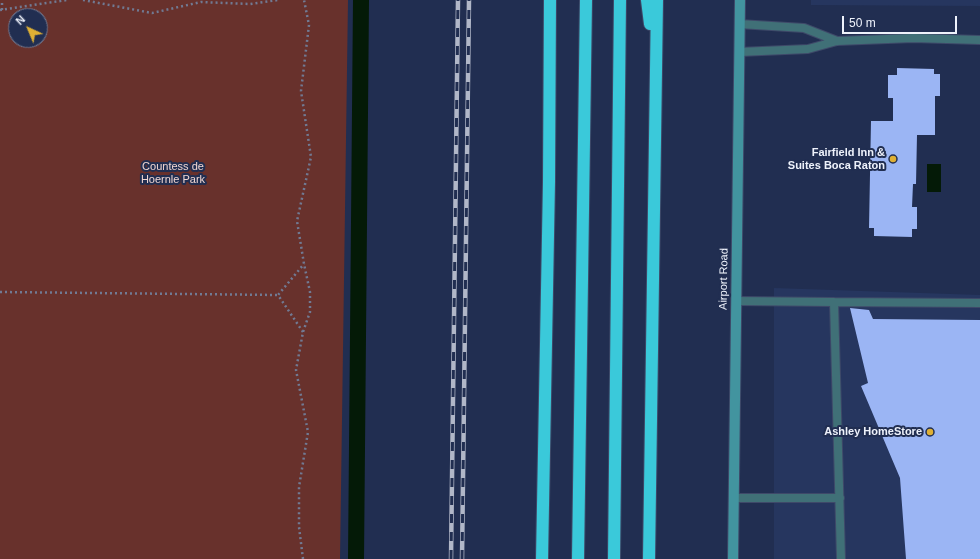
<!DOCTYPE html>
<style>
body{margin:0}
#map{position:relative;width:980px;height:559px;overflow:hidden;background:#212e51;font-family:Arial,sans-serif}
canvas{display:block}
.north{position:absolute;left:8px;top:8px;width:40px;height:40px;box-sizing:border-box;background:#212e51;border:1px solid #737c95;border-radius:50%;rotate:316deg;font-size:11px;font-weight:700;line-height:16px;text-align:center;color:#eef2fb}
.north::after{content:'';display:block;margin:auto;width:14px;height:18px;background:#dfb034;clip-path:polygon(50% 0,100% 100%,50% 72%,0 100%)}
.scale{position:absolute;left:842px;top:16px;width:115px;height:18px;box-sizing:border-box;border:2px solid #eef2fb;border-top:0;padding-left:5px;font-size:12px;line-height:14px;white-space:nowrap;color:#eef2fb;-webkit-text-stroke:3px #212e51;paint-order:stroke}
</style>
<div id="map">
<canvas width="980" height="559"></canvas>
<div class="north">N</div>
<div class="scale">50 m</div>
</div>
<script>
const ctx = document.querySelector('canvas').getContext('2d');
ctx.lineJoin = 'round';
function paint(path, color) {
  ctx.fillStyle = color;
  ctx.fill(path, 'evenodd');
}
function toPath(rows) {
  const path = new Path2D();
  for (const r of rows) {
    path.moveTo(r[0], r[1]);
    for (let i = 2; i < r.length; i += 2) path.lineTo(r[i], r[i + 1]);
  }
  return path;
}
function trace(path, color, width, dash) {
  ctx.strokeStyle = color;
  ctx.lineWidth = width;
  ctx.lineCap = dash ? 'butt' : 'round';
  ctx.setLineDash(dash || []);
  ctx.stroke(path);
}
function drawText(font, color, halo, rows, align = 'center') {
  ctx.font = font + ' Arial,sans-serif';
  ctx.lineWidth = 4;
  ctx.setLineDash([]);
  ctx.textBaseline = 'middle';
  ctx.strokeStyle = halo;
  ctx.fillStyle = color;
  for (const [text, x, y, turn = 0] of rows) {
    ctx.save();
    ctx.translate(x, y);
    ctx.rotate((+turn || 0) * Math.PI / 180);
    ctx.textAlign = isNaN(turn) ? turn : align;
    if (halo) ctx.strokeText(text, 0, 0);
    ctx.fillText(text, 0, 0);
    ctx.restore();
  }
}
paint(toPath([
 [811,0,980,0,980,6,811,5],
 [774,288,980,295,980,559,774,559]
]), '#26365f');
paint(toPath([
 [0,0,348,0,340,559,0,559],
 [16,16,40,16,40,40,16,40]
]), '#68312c');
paint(toPath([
 [927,164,941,164,941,192,927,192]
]), '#041a07');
trace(toPath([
 [356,559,361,0]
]), '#041a07', 16);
paint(toPath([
 [897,68,934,69,934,74,940,74,940,96,935,96,935,135,917,135,916,184,913,184,912,207,917,207,917,229,912,229,912,237,874,236,874,228,869,228,871,121,893,121,893,98,888,98,888,75,897,75],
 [850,308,869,310,873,319,980,320,980,559,906,559,900,478,861,386,868,383]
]), '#9bb5f4');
const lane = toPath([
 [739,24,804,28,837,41],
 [739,52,808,49,837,41,913,38,980,40],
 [736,301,834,302],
 [734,498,840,498],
 [841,559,834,302,980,303]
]);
const secondary = toPath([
 [733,559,740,0]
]);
const highway = toPath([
 [647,0,650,24],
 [542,559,549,182,550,0],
 [578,559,586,0],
 [614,559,620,0],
 [649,559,657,0]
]);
trace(lane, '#3e4969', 10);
trace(secondary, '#3e4969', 12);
trace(highway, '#3e4969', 14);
trace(toPath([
 [83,0,152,13,201,2,250,4,278,0],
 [0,10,67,0],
 [2,10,2,0],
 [0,292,278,295],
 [303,332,278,295,304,264],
 [303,559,299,527,299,487,308,432,296,370,303,332,310,312,310,292,304,264,297,221,311,157,301,91,309,25,304,0]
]), '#717a93', 2.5, [2, 3]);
trace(lane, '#407077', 8);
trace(secondary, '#42949f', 10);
trace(highway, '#3ac9da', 12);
const rail = toPath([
 [451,559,458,0],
 [462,559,469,0]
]);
trace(rail, '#b1b7c8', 4.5);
trace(rail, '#212e51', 3, [9]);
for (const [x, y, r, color] of [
 [893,159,4,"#dfb034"],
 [930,432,4,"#dfb034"]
]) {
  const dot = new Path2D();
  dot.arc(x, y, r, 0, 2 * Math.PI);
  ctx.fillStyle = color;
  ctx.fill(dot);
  trace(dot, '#212e51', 1.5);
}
drawText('bold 11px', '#eef2fb', '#212e51', [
 ["Fairfield Inn &",885,153],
 ["Suites Boca Raton",885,166],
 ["Ashley HomeStore",922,432]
], 'right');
drawText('11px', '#f0d6d2', '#212e51', [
 ["Countess de",173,167],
 ["Hoernle Park",173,180]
]);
drawText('11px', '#eef2fb', '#212e51', [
 ["Airport Road",724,279,-89]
]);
</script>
